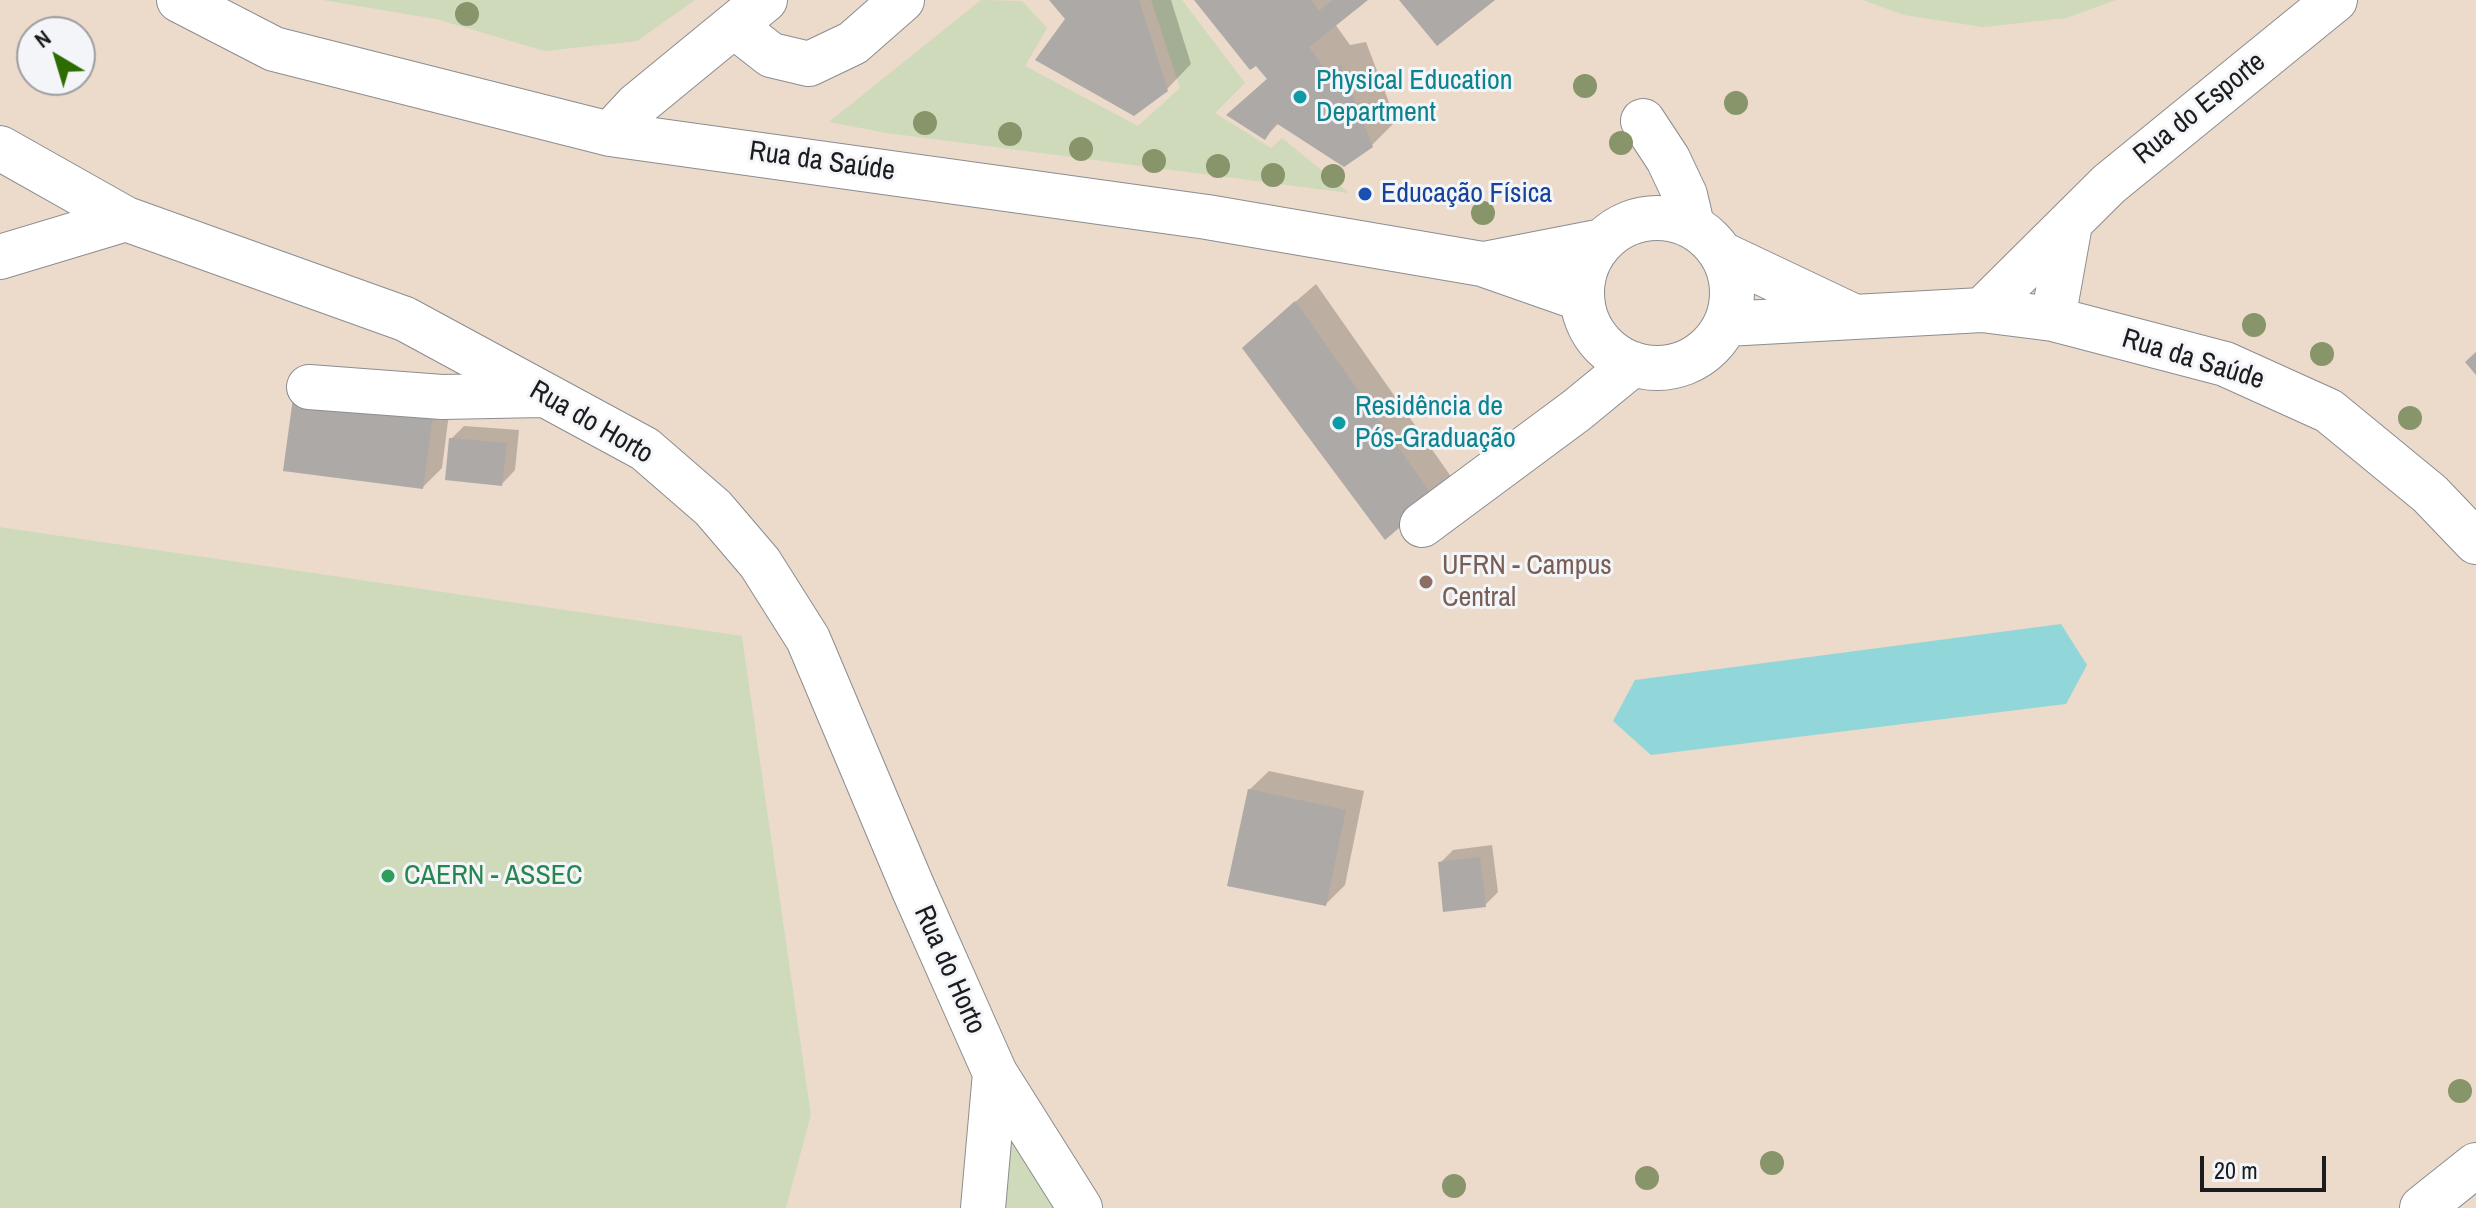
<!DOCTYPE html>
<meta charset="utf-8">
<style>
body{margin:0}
#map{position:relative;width:2476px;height:1208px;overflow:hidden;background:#e6e7eb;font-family:"Archivo Narrow",sans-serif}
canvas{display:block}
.north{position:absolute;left:16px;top:16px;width:80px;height:80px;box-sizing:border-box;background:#f3f5f8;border:2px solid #9d9ea1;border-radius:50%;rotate:322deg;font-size:22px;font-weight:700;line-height:32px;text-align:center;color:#1c1c1e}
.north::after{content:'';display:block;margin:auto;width:28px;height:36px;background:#2c6d02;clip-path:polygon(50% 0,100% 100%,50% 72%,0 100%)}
.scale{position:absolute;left:2200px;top:1156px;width:126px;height:36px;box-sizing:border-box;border:4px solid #1c1c1e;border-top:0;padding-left:10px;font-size:24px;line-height:28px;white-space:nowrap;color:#1c1c1e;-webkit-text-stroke:6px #f3f5f8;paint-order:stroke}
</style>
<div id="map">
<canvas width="2476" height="1208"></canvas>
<div class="north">N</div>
<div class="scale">20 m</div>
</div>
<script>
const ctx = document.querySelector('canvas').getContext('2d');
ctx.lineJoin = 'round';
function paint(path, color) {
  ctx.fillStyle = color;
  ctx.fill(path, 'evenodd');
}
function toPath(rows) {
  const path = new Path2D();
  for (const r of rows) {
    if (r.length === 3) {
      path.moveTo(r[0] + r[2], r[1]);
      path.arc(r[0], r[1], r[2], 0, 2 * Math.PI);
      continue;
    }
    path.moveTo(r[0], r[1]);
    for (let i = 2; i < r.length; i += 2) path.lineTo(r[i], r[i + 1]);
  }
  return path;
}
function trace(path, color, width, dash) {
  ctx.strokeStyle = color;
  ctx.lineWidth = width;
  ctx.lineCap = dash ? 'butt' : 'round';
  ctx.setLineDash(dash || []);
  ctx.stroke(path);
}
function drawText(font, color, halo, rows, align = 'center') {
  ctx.font = font + ' "Archivo Narrow",sans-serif';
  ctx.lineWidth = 6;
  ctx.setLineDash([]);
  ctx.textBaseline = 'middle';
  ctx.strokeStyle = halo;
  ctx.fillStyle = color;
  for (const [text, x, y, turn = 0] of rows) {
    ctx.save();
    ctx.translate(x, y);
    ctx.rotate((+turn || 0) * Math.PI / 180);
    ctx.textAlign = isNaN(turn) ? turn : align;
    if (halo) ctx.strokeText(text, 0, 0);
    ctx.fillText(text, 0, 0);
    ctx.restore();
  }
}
paint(toPath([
 [0,0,2476,0,2476,1208,786,1208,811,1115,742,637,0,527],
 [32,32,80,32,80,80,32,80]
]), '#ecdaca');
paint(toPath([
 [323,0,695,0,637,41,545,51,436,19],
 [981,0,1022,1,1047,28,1025,66,1138,126,1180,88,1151,0,1182,0,1245,83,1215,113,1271,148,1282,138,1349,193,887,133,829,122],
 [1863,0,2116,0,2066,18,1983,27,1904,15],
 [0,527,742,636,811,1115,786,1208,0,1208],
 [1003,1098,1056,1208,1004,1208]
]), '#cedaba');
paint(toPath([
 [2061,624,2087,665,2066,704,1651,755,1613,721,1635,680]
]), '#91d7d9');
paint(toPath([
 [1052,0,1171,0,1191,64,1167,89,1068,19],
 [1197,0,1365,0,1335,24,1350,45,1366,42,1396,121,1371,146,1279,123,1264,138,1229,114,1268,78],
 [1316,284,1452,478,1433,497,1264,329],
 [451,398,442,468,423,487,285,469],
 [464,426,519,430,515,470,502,484,451,439],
 [1269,771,1364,791,1345,885,1326,904,1249,790],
 [1492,845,1498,892,1485,905,1440,863,1453,850]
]), '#0003');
paint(toPath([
 [1049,0,1139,0,1168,91,1134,116,1035,60,1065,19],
 [1194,0,1311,0,1319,11,1333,0,1368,0,1309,47,1325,69,1341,65,1373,147,1344,167,1276,123,1265,140,1226,115,1267,79,1256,66,1250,70],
 [1399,0,1495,0,1437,46],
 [1295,301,1434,498,1385,540,1242,348],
 [2476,352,2476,375,2465,362],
 [293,398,433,416,423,489,283,471],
 [449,438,507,443,502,486,445,480],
 [1248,789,1346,810,1326,906,1227,886],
 [1480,857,1486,907,1443,912,1438,862]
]), '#ada9a7');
const minor = toPath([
 [179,0,274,49,610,134,1207,217,1482,264,1582,299],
 [734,26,771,55,809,64,853,43,902,0],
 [1643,121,1668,159,1685,195,1692,225],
 [610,134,637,105,765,0],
 [0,148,126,219],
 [1657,293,75],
 [1722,254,1855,317],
 [0,257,126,219,405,319,645,449,713,508,760,563,808,639,913,888,995,1073,1080,1208],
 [1484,264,1602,241],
 [1982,310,2109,184,2335,0],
 [2053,319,2070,224],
 [1726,324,1982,310,2053,319,2225,364,2329,411,2430,494,2476,542],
 [309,387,442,397,542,395],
 [1422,525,1577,410,1633,364],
 [983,1208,995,1073],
 [2422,1208,2476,1165]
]);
trace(minor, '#8b8d90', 46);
trace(minor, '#fff', 44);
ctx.fillStyle = '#88946a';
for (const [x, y] of [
 [467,14],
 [1585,86],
 [1736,103],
 [925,123],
 [1010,134],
 [1621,143],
 [1081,149],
 [1154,161],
 [1218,166],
 [1273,175],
 [1333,176],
 [1483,213],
 [2254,325],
 [2322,354],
 [2410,418],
 [2460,1091],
 [1772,1163],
 [1647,1178],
 [1454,1186]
]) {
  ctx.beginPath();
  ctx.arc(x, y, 12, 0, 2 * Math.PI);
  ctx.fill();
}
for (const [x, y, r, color] of [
 [1300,97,8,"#0f9aa8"],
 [1365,194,8,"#1a4fb4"],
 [1339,423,8,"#0f9aa8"],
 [1426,582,8,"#8d6e63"],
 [388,876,8,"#2e9e5b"]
]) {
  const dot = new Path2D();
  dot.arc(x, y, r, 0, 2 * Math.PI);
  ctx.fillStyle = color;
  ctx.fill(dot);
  trace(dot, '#f3f5f8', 3);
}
drawText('28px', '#0d838f', '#f3f5f8', [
 ["Physical Education",1316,81],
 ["Department",1316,113],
 ["Residência de",1355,407],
 ["Pós-Graduação",1355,439]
], 'left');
drawText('28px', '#1c1c1e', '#f3f5f8', [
 ["Rua do Esporte",2200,109,-39],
 ["Rua da Saúde",822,162,8],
 ["Rua da Saúde",2193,360,17],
 ["Rua do Horto",591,423,30],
 ["Rua do Horto",949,970,66]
]);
drawText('28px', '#164399', '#f3f5f8', [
 ["Educação Física",1381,194]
], 'left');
drawText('28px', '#785e54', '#f3f5f8', [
 ["UFRN - Campus",1442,566],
 ["Central",1442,598]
], 'left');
drawText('28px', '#27864d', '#f3f5f8', [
 ["CAERN - ASSEC",404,876]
], 'left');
</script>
